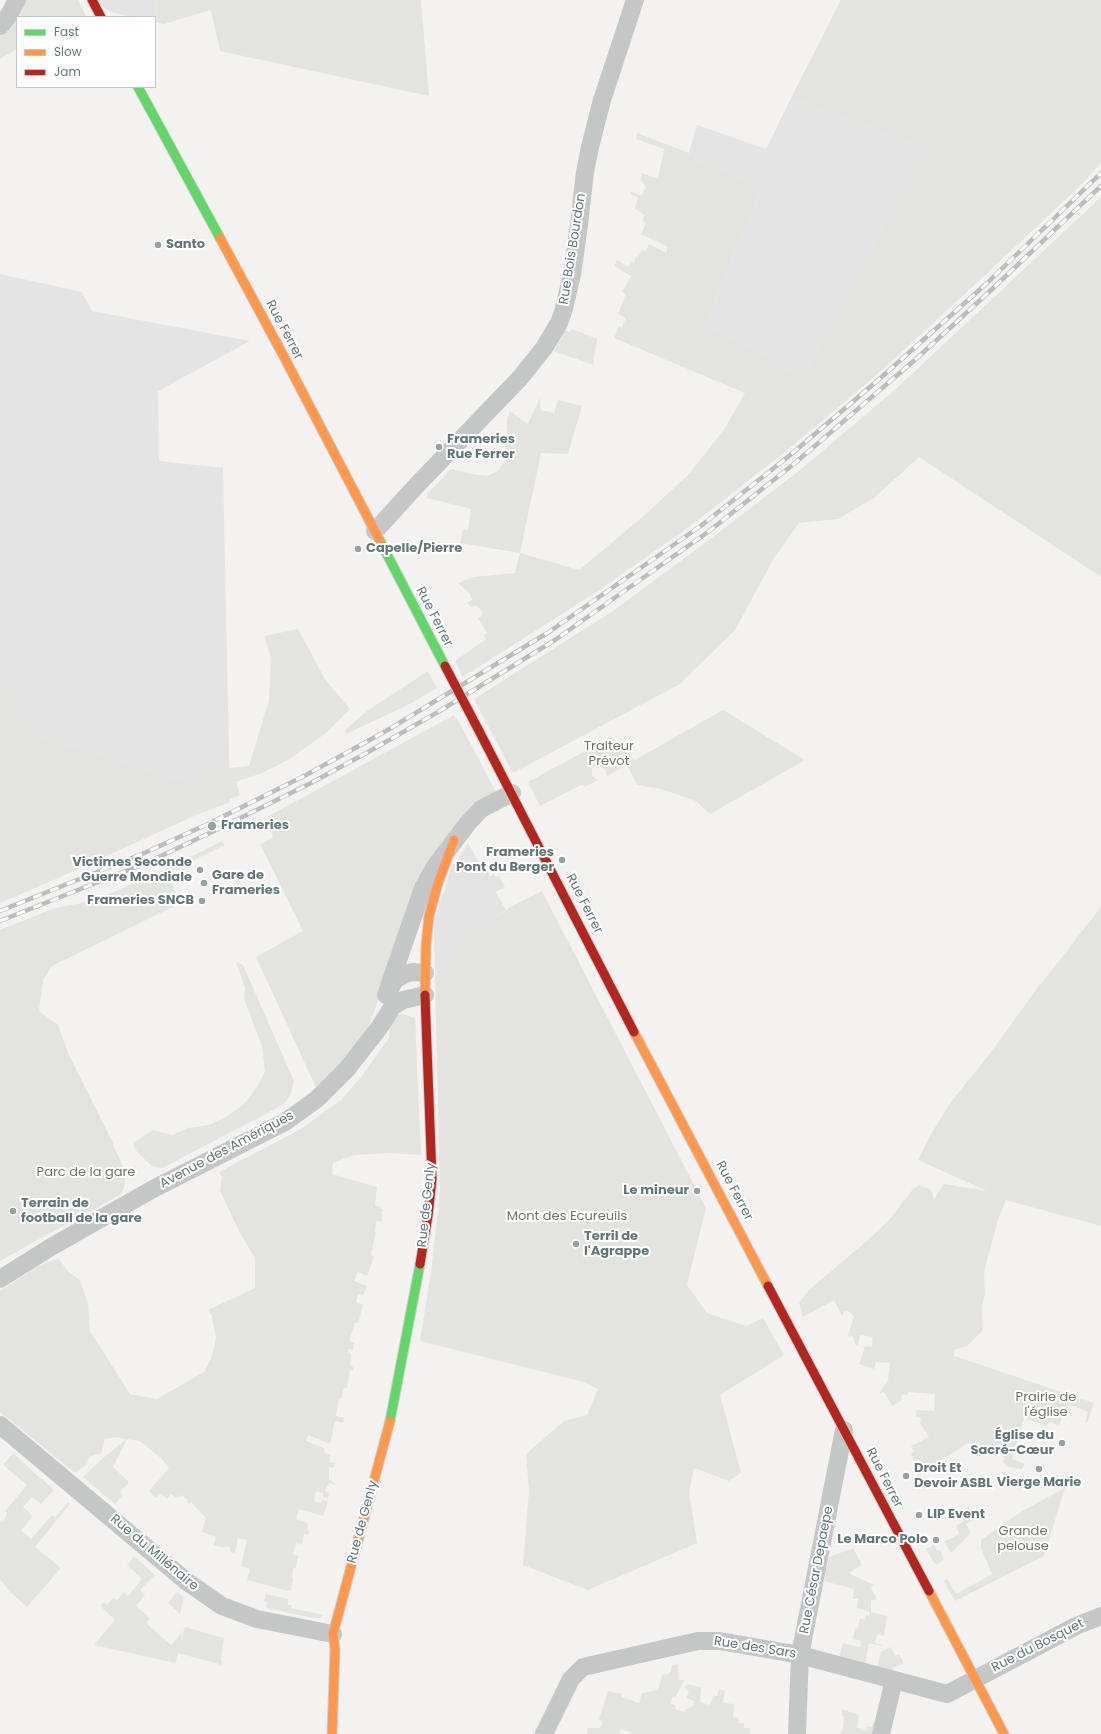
<!DOCTYPE html>
<meta charset="utf-8">
<style>
body{margin:0}
#map{position:relative;width:1101px;height:1734px;overflow:hidden;background:#f3f2f1;font-family:Poppins,sans-serif}
canvas{display:block}
.legend{position:absolute;left:16px;top:16px;width:140px;height:72px;box-sizing:border-box;background:#fff;border:1px solid #c0c9ca;margin:0;padding:5px 7px;list-style:none;font-size:12px;color:#61777a}
.legend li{display:flex;align-items:center;gap:8px;height:20px}
.legend b{width:20px;border:1px solid #c0c9ca}
</style>
<div id="map">
<canvas width="1101" height="1734"></canvas>
<ul class="legend">
<li><b style="height:5px;background:#63d668"></b>Fast</li>
<li><b style="height:5px;background:#ff974d"></b>Slow</li>
<li><b style="height:5px;background:#b3261e"></b>Jam</li>
</ul>
</div>
<script>
const ctx = document.querySelector('canvas').getContext('2d');
ctx.lineJoin = 'round';
function paint(path, color) {
  ctx.fillStyle = color;
  ctx.fill(path, 'evenodd');
}
function toPath(rows) {
  const path = new Path2D();
  for (const r of rows) {
    path.moveTo(r[0], r[1]);
    for (let i = 2; i < r.length; i += 2) path.lineTo(r[i], r[i + 1]);
  }
  return path;
}
function trace(path, color, width, dash) {
  ctx.strokeStyle = color;
  ctx.lineWidth = width;
  ctx.lineCap = dash ? 'butt' : 'round';
  ctx.setLineDash(dash || []);
  ctx.stroke(path);
}
function drawText(font, color, halo, rows, align = 'center') {
  ctx.font = font + ' Poppins,sans-serif';
  ctx.lineWidth = 4;
  ctx.setLineDash([]);
  ctx.textBaseline = 'middle';
  ctx.strokeStyle = halo;
  ctx.fillStyle = color;
  for (const [text, x, y, turn = 0] of rows) {
    ctx.save();
    ctx.translate(x, y);
    ctx.rotate((+turn || 0) * Math.PI / 180);
    ctx.textAlign = isNaN(turn) ? turn : align;
    if (halo) ctx.strokeText(text, 0, 0);
    ctx.fillText(text, 0, 0);
    ctx.restore();
  }
}
paint(toPath([
 [92,0,156,0,158,23,155,22,155,17,132,17,111,12],
 [791,98,929,148,804,377,705,325,762,187,688,156,697,125,766,149],
 [0,274,82,292,92,311,250,341,158,391,159,461,223,468,230,802,0,891],
 [468,843,506,910,491,921,435,979,434,925,450,871]
]), '#e3e4e3');
paint(toPath([
 [24,0,78,0,86,16,19,17,23,10],
 [156,0,421,0,429,96,220,51,211,10,164,24,158,23],
 [841,0,1101,0,1101,163,1081,185,980,280,881,371,785,452,689,527,598,591,463,677,455,661,486,639,484,635,487,633,478,618,482,616,483,612,476,605,471,607,467,603,472,600,470,594,458,583,474,577,515,573,520,553,460,543,463,529,468,530,471,509,427,498,428,493,442,479,448,471,453,469,471,474,487,476,498,471,506,457,507,419,510,411,528,424,542,393,540,399,541,410,554,413,558,400,582,406,568,454,541,453,520,553,579,570,647,513,690,473,725,428,745,393,614,338,619,326,622,327,626,318,618,314,626,294,622,292,631,276,614,266,617,260,628,267,632,262,634,263,636,257,638,257,642,250,646,251,649,244,666,253,668,247,641,234,646,223,642,220,645,215,635,209,638,198,630,194,630,191,641,196,646,187,641,181,642,173,658,179,664,149,636,139,637,133,689,153,688,156,762,187,705,325,804,377,928,148,791,98],
 [17,21,17,49,0,59,0,36],
 [1101,197,1101,577,919,457,874,498,838,519,799,523,773,560,735,630,680,684,513,773,474,699,613,611,701,546,800,470,896,389],
 [572,329,597,339,593,365,554,351,565,330,570,332],
 [298,629,325,679,350,709,326,733,288,760,262,773,236,782,240,795,56,879,0,903,0,675,32,736,200,788,198,771,249,766,269,700,271,658,264,636],
 [428,671,437,688,410,704,346,734,344,731,367,711],
 [723,710,805,760,710,814,696,801,661,789,637,785,627,765,607,776,605,769,596,765,592,769,592,776,598,780,584,787,583,784,540,806,528,782,611,737,635,760],
 [454,715,459,722,496,792,474,805,381,993,365,1035,318,1092,256,957,303,931,260,844,273,838,267,817],
 [222,841,225,845,167,873,181,903,52,966,43,980,39,1011,58,1025,68,1053,113,1143,113,1145,124,1168,125,1185,121,1194,0,1261,0,930,55,908,93,901,158,873],
 [484,865,490,876,494,874,496,877,499,876,505,887,495,892,481,867],
 [542,891,706,1208,687,1285,707,1313,746,1326,763,1318,784,1355,720,1395,741,1473,729,1481,694,1468,689,1491,697,1543,588,1590,523,1565,529,1490,526,1454,564,1421,587,1415,598,1389,580,1381,420,1341,431,1272,440,1191,435,979,469,935,480,929,512,906],
 [1101,907,1101,1226,1006,1200,998,1220,984,1272,985,1293,982,1308,983,1330,967,1346,954,1350,954,1359,955,1356,1094,1403,1087,1423,1085,1422,1088,1412,1068,1404,1059,1425,1049,1422,1047,1426,1024,1418,1012,1459,1025,1464,1022,1469,1008,1467,1002,1461,1005,1459,1002,1455,968,1443,921,1473,918,1469,923,1465,918,1459,914,1461,911,1454,914,1452,911,1446,929,1437,920,1423,921,1418,916,1417,916,1410,934,1411,935,1394,909,1392,907,1395,902,1395,901,1401,892,1406,884,1392,879,1394,888,1380,890,1363,876,1362,874,1369,859,1364,865,1346,872,1347,873,1337,860,1335,858,1346,855,1344,853,1336,847,1337,854,1317,850,1312,844,1311,842,1316,834,1300,803,1317,799,1303,809,1290,868,1240,891,1218,913,1189,919,1185,931,1190,934,1199,944,1184,987,1191,918,1160,931,1134,951,1102,988,1056,1036,990],
 [236,962,243,965,294,1081,291,1093,285,1103,275,1109,170,1164,162,1168,152,1166,137,1152,133,1143,153,1130,172,1135,188,1128,209,1125,226,1117,244,1104,255,1090,265,1072,262,1046,244,999,245,988],
 [404,1014,415,1018,421,1155,391,1153,354,1155,333,1163,332,1174,377,1187,375,1205,380,1207,384,1211,382,1211,382,1222,376,1221,375,1232,376,1233,371,1255,374,1256,367,1276,358,1272,354,1281,367,1286,363,1295,358,1294,356,1302,363,1305,358,1323,355,1323,349,1341,354,1343,353,1350,348,1349,348,1352,351,1354,350,1365,353,1367,353,1370,350,1370,347,1388,344,1388,341,1398,339,1398,336,1416,344,1418,343,1423,335,1421,330,1444,308,1435,306,1441,324,1448,324,1453,330,1455,329,1462,335,1463,334,1468,329,1467,329,1479,337,1485,329,1483,325,1491,329,1493,328,1498,323,1497,323,1493,316,1491,314,1501,321,1503,322,1500,328,1502,323,1516,299,1509,296,1519,308,1523,307,1530,309,1531,308,1535,304,1534,302,1545,296,1543,293,1554,298,1556,296,1568,293,1568,292,1578,293,1579,291,1591,285,1590,247,1580,250,1569,241,1566,247,1540,238,1538,235,1553,230,1552,230,1547,225,1546,224,1548,214,1545,216,1537,202,1532,206,1518,191,1502,189,1504,187,1502,188,1500,182,1495,180,1497,178,1496,176,1498,171,1494,167,1499,160,1493,156,1498,149,1491,169,1468,162,1459,140,1441,127,1439,113,1467,129,1482,120,1492,123,1495,115,1504,83,1477,102,1459,126,1439,116,1437,105,1439,101,1453,89,1457,87,1464,75,1473,0,1412,0,1291,39,1266,58,1258,68,1271,80,1280,88,1304,90,1331,130,1394,157,1399,204,1372,211,1359,216,1338,212,1316,208,1310,255,1288,255,1258,241,1235,220,1191,222,1177,219,1172,301,1129,341,1100,362,1076,389,1038,390,1024,397,1015],
 [13,1453,40,1478,38,1480,41,1478,54,1490,41,1504,32,1497,23,1507,33,1516,21,1530,31,1539,52,1515,55,1517,68,1502,70,1504,35,1547,61,1568,27,1607,9,1591,0,1579,0,1520,3,1521,5,1518,7,1513,5,1511,27,1485,3,1465],
 [1065,1488,1044,1556,955,1601,944,1582,945,1579,948,1580,956,1594,992,1574,981,1548,981,1540,1022,1511],
 [969,1507,975,1519,966,1524,971,1533,951,1553,944,1542,959,1534,956,1526,964,1521,959,1512],
 [934,1545,938,1551,940,1550,944,1559,937,1565,934,1563,926,1549],
 [853,1548,862,1565,848,1573,874,1585,871,1588,877,1599,871,1601,871,1612,887,1616,884,1636,877,1634,875,1643,882,1645,882,1646,869,1643,865,1665,839,1658,843,1643,860,1647,861,1641,853,1639,855,1628,858,1629,860,1618,865,1620,866,1615,869,1616,870,1612,857,1608,858,1599,853,1599,854,1589,824,1581,829,1557],
 [134,1556,155,1575,140,1590,145,1595,136,1606,150,1618,146,1623,171,1645,180,1635,183,1628,180,1644,185,1627,224,1638,221,1660,222,1661,222,1665,178,1653,175,1663,94,1645,115,1620,100,1606,104,1602,107,1605,113,1598,117,1600,124,1592,128,1596,142,1579,127,1565],
 [177,1592,184,1597,180,1614,168,1603],
 [266,1594,288,1599,288,1605,292,1605,291,1608,324,1615,319,1618,313,1618,266,1608,267,1602,264,1601],
 [891,1647,895,1656,899,1654,904,1663,892,1668,894,1673,877,1668,881,1652],
 [678,1664,679,1680,684,1680,675,1698,673,1697,670,1703,676,1706,675,1709,684,1712,686,1709,693,1706,694,1701,686,1698,689,1691,685,1688,687,1684,701,1687,700,1702,710,1705,713,1696,717,1696,719,1689,725,1691,723,1703,734,1704,733,1717,739,1718,738,1723,744,1723,744,1728,750,1728,750,1734,631,1734,631,1732,621,1729,619,1734,587,1734,588,1728,600,1728,603,1723,599,1719,608,1691,622,1694,621,1697,639,1703,642,1693,658,1690,662,1675,668,1674,671,1671,672,1665],
 [842,1709,859,1715,857,1728,866,1730,868,1726,872,1727,873,1722,879,1725,877,1734,841,1734,841,1730,843,1730,844,1717,842,1716]
]), '#e3e4df');
const fast = toPath([
 [138,87,220,238],
 [380,541,445,666],
 [390,1421,420,1264]
]);
const slow = toPath([
 [220,238,283,355,380,541],
 [425,995,426,945,429,916,438,883,454,840],
 [634,1032,768,1286],
 [929,1591,1004,1734],
 [332,1734,335,1649,333,1634,390,1421]
]);
const jam = toPath([
 [92,0,101,17],
 [477,727,634,1032],
 [420,1264,428,1216,432,1179,425,995],
 [768,1286,929,1591]
]);
trace(fast, '#cecfcf', 11);
trace(slow, '#cecfcf', 11);
trace(jam, '#cecfcf', 11);
trace(toPath([
 [0,26,9,15,17,0],
 [375,531,417,485,520,378,544,348,559,323,563,312,572,275,579,225,585,172,590,147,602,100,635,0],
 [390,989,395,980,405,974,413,972,425,973],
 [386,995,423,888,434,868,468,823,481,809,512,793],
 [0,1279,51,1247,153,1189,285,1122,317,1099,347,1069,379,1028,393,1006,403,1000,425,995],
 [0,1425,186,1581,222,1606,257,1619,333,1634],
 [544,1734,571,1679,583,1667,698,1641,720,1641,800,1655,947,1694,1076,1626,1101,1616],
 [797,1734,800,1655,844,1430],
 [881,1734,894,1680]
]), '#c5c7c7', 18);
trace(fast, '#63d668', 9);
trace(slow, '#ff974d', 9);
trace(jam, '#b3261e', 9);
const rail = toPath([
 [0,911,142,854,210,823,306,775,386,731,549,632,702,525,789,456,876,382,985,285,1101,173],
 [0,921,146,863,214,831,311,783,370,751,438,712,555,640,708,532,795,463,916,359,989,292,1101,186]
]);
trace(rail, '#bbbdbd', 4.5);
trace(rail, '#fff', 3, [9]);
const jamBridge = toPath([
 [445,666,477,727]
]);
trace(jamBridge, '#cecfcf', 11, []);
trace(jamBridge, '#b3261e', 9);
for (const [x, y, r, color] of [
 [158,245,4,"#94a2a4"],
 [439,447,4,"#94a2a4"],
 [358,549,4,"#94a2a4"],
 [212,826,5,"#94a2a4"],
 [562,860,4,"#94a2a4"],
 [200,870,4,"#94a2a4"],
 [204,883,4,"#94a2a4"],
 [202,901,4,"#94a2a4"],
 [697,1191,4,"#94a2a4"],
 [13,1211,4,"#94a2a4"],
 [576,1244,4,"#94a2a4"],
 [1062,1443,4,"#94a2a4"],
 [1039,1469,4,"#94a2a4"],
 [906,1476,4,"#94a2a4"],
 [919,1515,4,"#94a2a4"],
 [936,1540,4,"#94a2a4"]
]) {
  const dot = new Path2D();
  dot.arc(x, y, r, 0, 2 * Math.PI);
  ctx.fillStyle = color;
  ctx.fill(dot);
  trace(dot, '#fff', 1.5);
}
drawText('bold 13px', '#61777a', '#fff', [
 ["Santo",166,245],
 ["Frameries",447,440],
 ["Rue Ferrer",447,455],
 ["Capelle/Pierre",366,549],
 ["Frameries",221,826],
 ["Frameries",554,853,"right"],
 ["Pont du Berger",554,868,"right"],
 ["Victimes Seconde",192,863,"right"],
 ["Guerre Mondiale",192,878,"right"],
 ["Gare de",212,876],
 ["Frameries",212,891],
 ["Frameries SNCB",194,901,"right"],
 ["Le mineur",689,1191,"right"],
 ["Terrain de",21,1204],
 ["football de la gare",21,1219],
 ["Terril de",584,1237],
 ["l'Agrappe",584,1252],
 ["Église du",1054,1436,"right"],
 ["Sacré-Cœur",1054,1451,"right"],
 ["Droit Et",914,1469],
 ["Devoir ASBL",914,1484],
 ["Vierge Marie",1039,1483,"center"],
 ["LIP Event",927,1515],
 ["Le Marco Polo",928,1540,"right"]
], 'left');
drawText('13px', '#61777a', '#fff', [
 ["Rue Bois Bourdon",573,249,-81],
 ["Rue Ferrer",284,330,62],
 ["Rue Ferrer",434,617,63],
 ["Rue Ferrer",584,904,63],
 ["Avenue des Amériques",227,1150,-28],
 ["Rue Ferrer",734,1191,62],
 ["Rue de Genly",427,1205,-84],
 ["Rue Ferrer",884,1478,63],
 ["Rue de Genly",363,1522,-75],
 ["Rue du Millénaire",154,1553,40],
 ["Rue César Depaepe",817,1570,-79],
 ["Rue du Bosquet",1038,1646,-27],
 ["Rue des Sars",755,1648,9]
]);
drawText('13px', '#6e7764', '#fff', [
 ["Traiteur",609,747],
 ["Prévot",609,762],
 ["Parc de la gare",86,1173],
 ["Mont des Ecureuils",567,1217],
 ["Prairie de",1046,1398],
 ["l'église",1046,1413],
 ["Grande",1023,1532],
 ["pelouse",1023,1547]
]);
</script>
